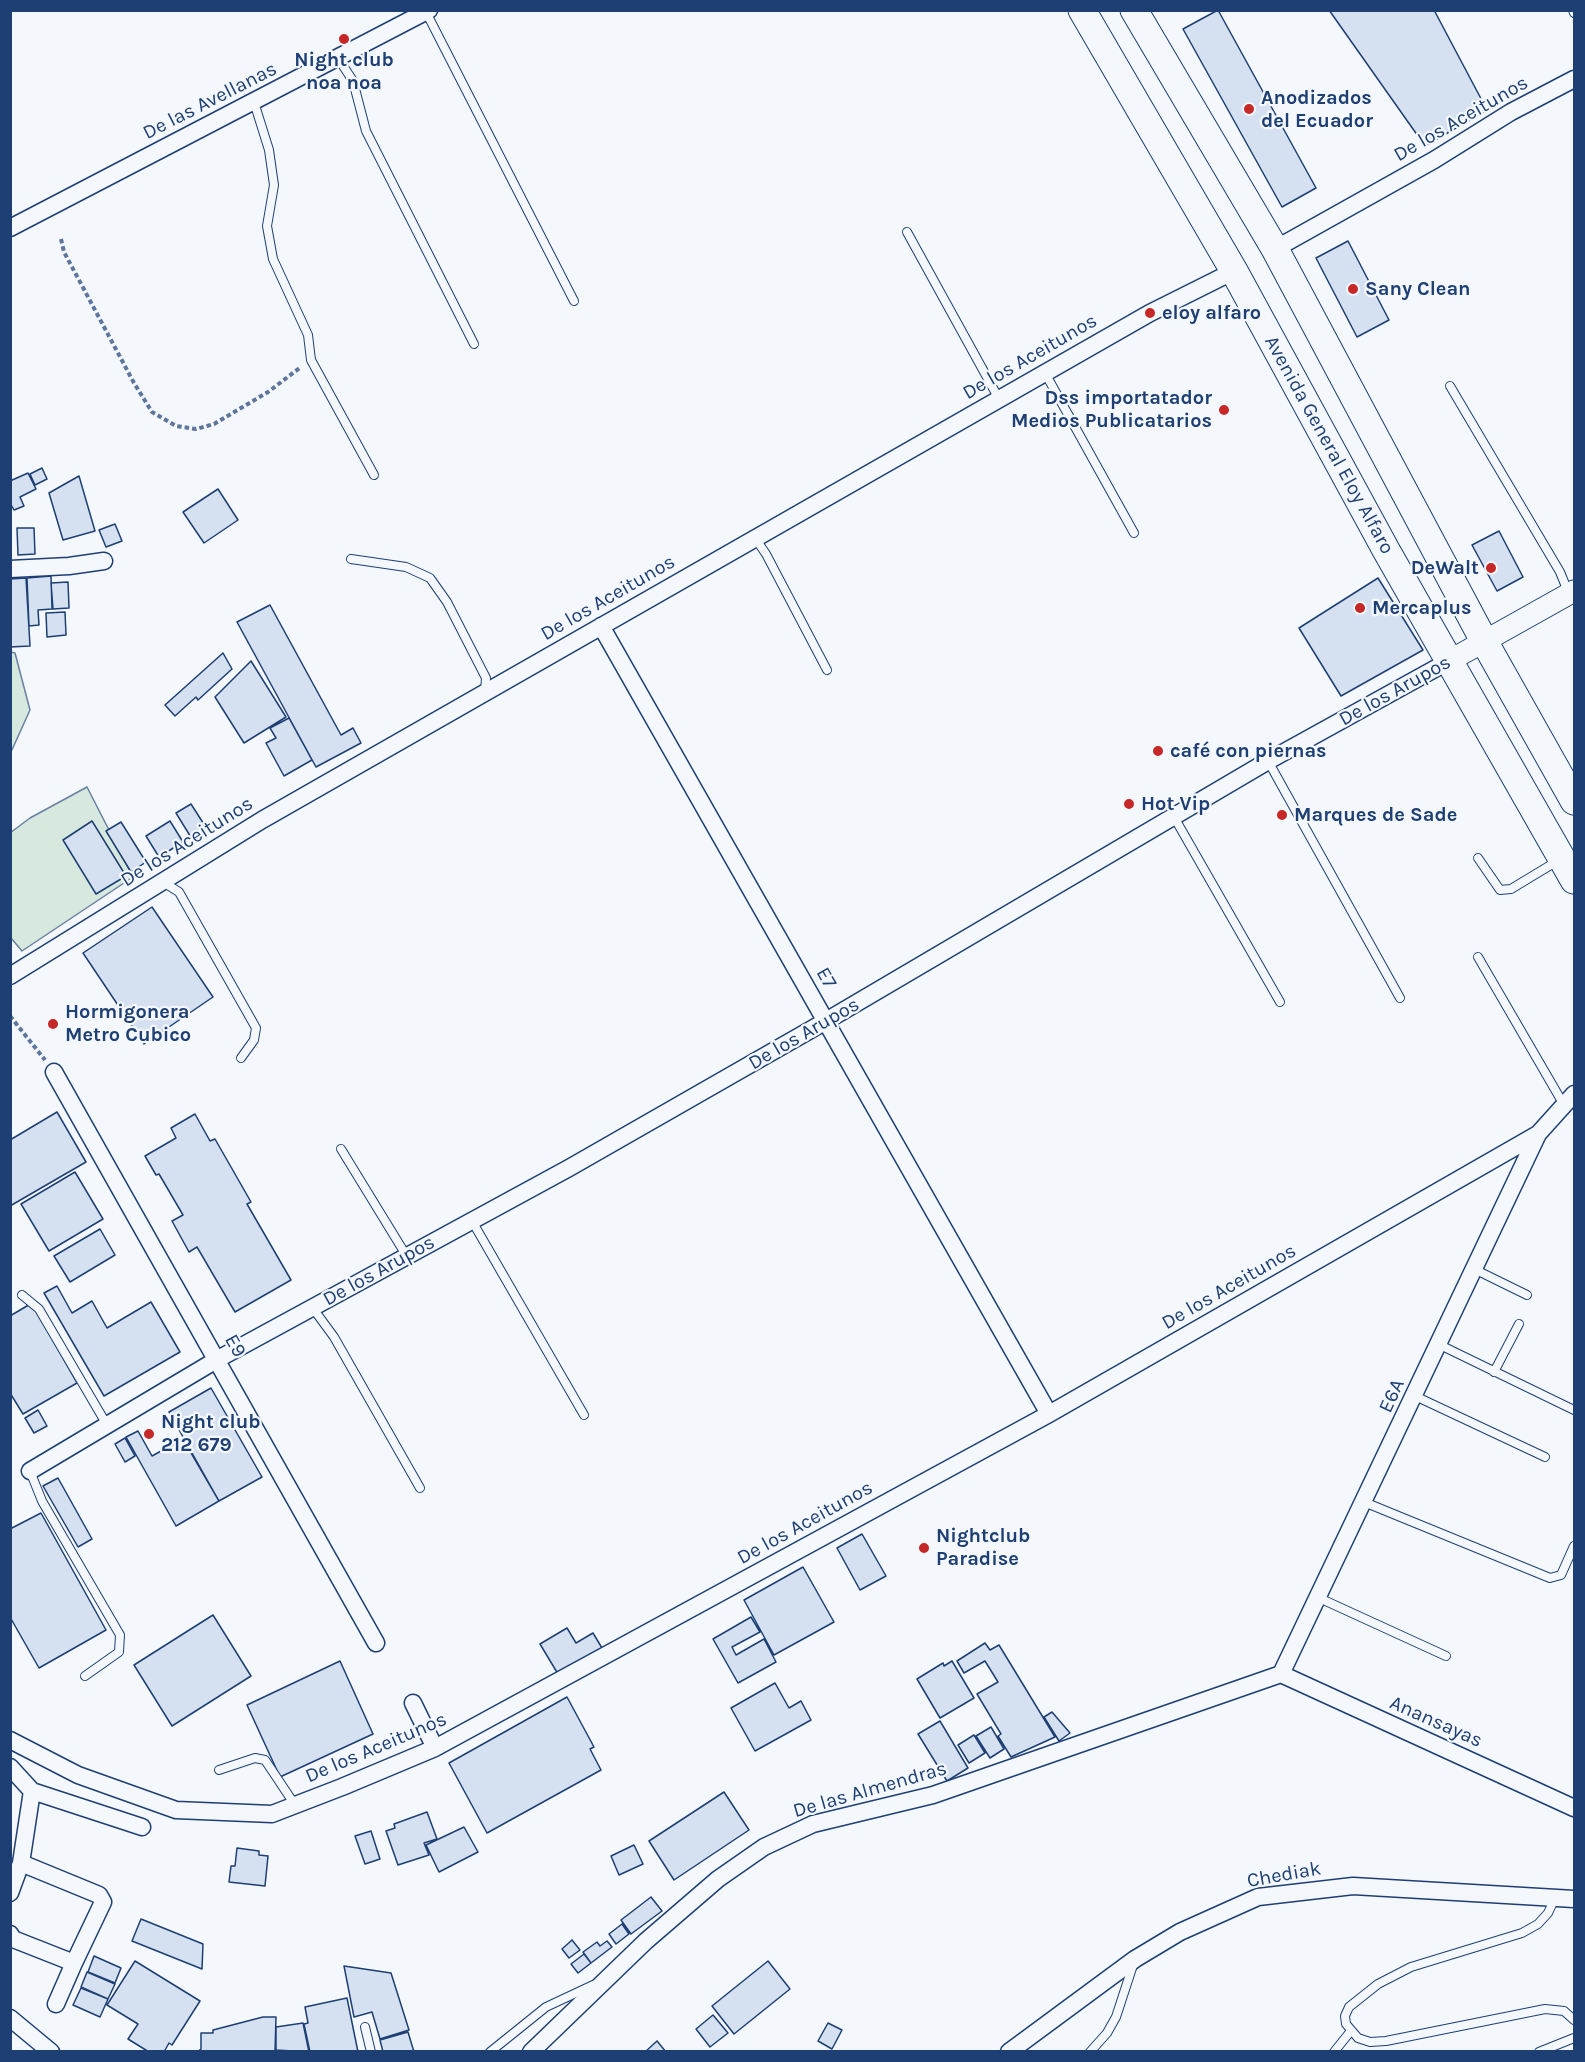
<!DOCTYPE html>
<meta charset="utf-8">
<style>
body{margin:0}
#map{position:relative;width:1585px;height:2062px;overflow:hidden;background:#f4f7fb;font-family:Karla,sans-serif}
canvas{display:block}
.frame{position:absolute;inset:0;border:12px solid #1d3f73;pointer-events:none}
</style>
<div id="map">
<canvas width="1585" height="2062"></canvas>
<div class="frame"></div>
</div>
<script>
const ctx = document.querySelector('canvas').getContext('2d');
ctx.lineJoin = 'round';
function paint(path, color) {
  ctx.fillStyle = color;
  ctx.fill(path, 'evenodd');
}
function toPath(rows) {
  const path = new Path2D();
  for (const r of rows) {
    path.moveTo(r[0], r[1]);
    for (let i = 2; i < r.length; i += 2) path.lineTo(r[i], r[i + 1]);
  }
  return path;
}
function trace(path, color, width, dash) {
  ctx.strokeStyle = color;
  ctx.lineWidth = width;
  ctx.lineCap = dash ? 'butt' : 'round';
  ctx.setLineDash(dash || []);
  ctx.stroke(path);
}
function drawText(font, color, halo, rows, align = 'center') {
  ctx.font = font + ' Karla,sans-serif';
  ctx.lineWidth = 4.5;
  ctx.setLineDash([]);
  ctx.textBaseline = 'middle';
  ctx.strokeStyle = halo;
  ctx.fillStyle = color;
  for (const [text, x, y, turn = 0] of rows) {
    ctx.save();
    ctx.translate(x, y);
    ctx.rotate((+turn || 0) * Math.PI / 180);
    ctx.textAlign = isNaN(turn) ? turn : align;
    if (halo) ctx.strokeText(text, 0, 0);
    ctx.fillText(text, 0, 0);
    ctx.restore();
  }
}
const green = toPath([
 [11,652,15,653,30,710,11,752,11,652],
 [87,787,133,877,22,951,11,938,10,833,30,818,87,787]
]);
paint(green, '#d7e8df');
trace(green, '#687fa3', 1.5);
const building = toPath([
 [1218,10,1316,188,1282,207,1183,29,1218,10],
 [1329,10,1434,10,1487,110,1425,146,1329,10],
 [1348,241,1389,320,1357,337,1316,258,1348,241],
 [42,468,47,479,35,485,30,474,42,468],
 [28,473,36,489,20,497,24,506,14,510,10,503,10,481,28,473],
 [79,476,95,531,63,540,49,493,79,476],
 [218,489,238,520,204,543,183,512,218,489],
 [115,524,122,541,106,547,99,530,115,524],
 [17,528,34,528,35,554,18,555,17,528],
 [1499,531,1523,577,1497,591,1472,545,1499,531],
 [51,576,52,609,38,610,39,625,29,626,27,578,51,576],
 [26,578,30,646,10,647,10,579,26,578],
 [1378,578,1423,650,1341,696,1299,628,1378,578],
 [68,582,69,608,53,609,51,583,68,582],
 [270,605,341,735,353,728,361,743,316,767,237,622,270,605],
 [65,612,66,635,47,637,46,613,65,612],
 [223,653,232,669,198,700,196,697,175,716,165,705,223,653],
 [251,661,286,717,244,743,215,697,251,661],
 [289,718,312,760,284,776,266,743,276,738,270,728,289,718],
 [191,804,207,829,192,839,176,813,191,804],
 [92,821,126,876,96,894,63,840,92,821],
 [170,821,183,842,159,857,146,836,170,821],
 [121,822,146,862,131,872,106,831,121,822],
 [152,907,213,997,144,1044,83,953,152,907],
 [57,1112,86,1162,10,1206,10,1140,57,1112],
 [195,1114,210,1141,215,1139,251,1202,247,1204,291,1280,235,1312,197,1247,189,1252,172,1221,183,1215,159,1174,156,1175,145,1156,176,1138,171,1128,195,1114],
 [75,1172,103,1219,49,1251,21,1204,75,1172],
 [100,1229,115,1255,70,1282,54,1256,100,1229],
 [57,1286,72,1313,92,1301,107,1328,151,1302,180,1352,104,1396,44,1293,57,1286],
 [32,1303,77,1383,23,1414,10,1393,10,1316,32,1303],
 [211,1388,262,1477,219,1501,169,1412,211,1388],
 [38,1410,47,1426,34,1433,25,1418,38,1410],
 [138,1431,152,1456,183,1439,219,1501,176,1526,126,1437,138,1431],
 [125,1438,135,1456,125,1462,115,1444,125,1438],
 [58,1478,92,1539,78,1547,43,1486,58,1478],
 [41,1513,106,1630,39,1668,10,1617,10,1529,41,1513],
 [862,1534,886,1576,860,1590,837,1548,862,1534],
 [803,1567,834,1622,774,1655,744,1600,803,1567],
 [213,1615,251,1676,172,1726,134,1665,213,1615],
 [751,1617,760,1632,732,1647,736,1655,764,1639,776,1662,738,1683,713,1639,751,1617],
 [567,1628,576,1643,593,1633,602,1648,558,1674,540,1644,567,1628],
 [985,1643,990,1650,999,1645,1055,1737,1011,1757,998,1736,1001,1734,977,1694,998,1682,985,1661,964,1673,957,1661,985,1643],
 [340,1661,373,1734,280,1777,247,1705,340,1661],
 [952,1661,974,1698,940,1718,917,1679,943,1663,944,1666,952,1661],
 [775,1683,789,1708,801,1701,811,1720,755,1751,731,1708,775,1683],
 [567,1697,594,1747,590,1749,601,1770,487,1833,449,1763,567,1697],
 [1052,1712,1070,1733,1059,1741,1044,1717,1052,1712],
 [940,1721,968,1768,947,1781,918,1734,940,1721],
 [991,1727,1004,1749,990,1758,976,1736,991,1727],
 [974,1735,985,1753,969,1763,958,1745,974,1735],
 [724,1792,749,1830,674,1880,649,1841,724,1792],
 [427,1812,437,1839,424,1843,429,1855,398,1865,386,1831,395,1828,394,1824,427,1812],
 [464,1827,478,1852,439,1872,426,1845,464,1827],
 [371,1831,380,1859,365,1864,355,1836,371,1831],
 [634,1845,643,1864,619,1875,611,1856,634,1845],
 [237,1848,259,1851,259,1855,268,1856,265,1886,229,1882,231,1866,235,1866,237,1848],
 [651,1897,662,1911,631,1934,621,1920,651,1897],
 [141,1919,203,1944,202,1969,132,1941,141,1919],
 [622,1924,629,1934,616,1944,609,1934,622,1924],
 [572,1940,580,1950,569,1958,562,1949,572,1940],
 [607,1941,612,1947,591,1963,583,1952,597,1942,600,1946,607,1941],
 [584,1954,591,1963,578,1973,571,1964,584,1954],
 [94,1956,121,1968,115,1983,88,1972,94,1956],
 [135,1961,200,2001,172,2045,169,2043,164,2052,149,2052,128,2039,138,2024,107,2005,135,1961],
 [768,1961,790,1989,734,2034,712,2006,768,1961],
 [344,1966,391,1973,409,2030,380,2039,372,2012,354,2017,344,1966],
 [87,1972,115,1984,108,1999,81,1987,87,1972],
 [81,1988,108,1999,100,2017,73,2005,81,1988],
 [347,1998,358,2052,310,2052,304,2024,308,2023,305,2007,347,1998],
 [713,2015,728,2033,710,2047,696,2029,713,2015],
 [263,2017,276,2017,275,2052,197,2052,201,2049,201,2033,213,2033,213,2030,263,2017],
 [303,2023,309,2052,276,2050,276,2027,303,2023],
 [828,2023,842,2030,832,2049,818,2041,828,2023],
 [408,2032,414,2052,383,2052,380,2040,408,2032],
 [657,2041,666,2052,645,2052,657,2041]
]);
paint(building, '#d5e0f0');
trace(building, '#1d3f73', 1.5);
const service = toPath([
 [1573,10,1574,13],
 [426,12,574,301],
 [338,58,353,81,366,131,474,344],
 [254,102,269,150,274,185,267,226,273,259,308,335,311,360,374,475],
 [907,232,999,399],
 [1045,373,1134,533],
 [1450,386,1560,572,1569,594],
 [755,538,766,554,827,670],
 [351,559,406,567,430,578,447,602,486,678,485,692],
 [1268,761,1400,998],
 [1174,817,1280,1002],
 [1478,858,1500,890,1511,889,1559,860],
 [163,882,179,892,256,1028,254,1040,241,1058],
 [1478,957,1564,1105],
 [341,1149,406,1255],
 [472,1221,584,1415],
 [1474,1269,1527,1295],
 [22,1295,39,1309,107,1425],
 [312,1307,334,1337,420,1488],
 [1438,1344,1574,1410],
 [1494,1372,1519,1324],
 [1415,1396,1545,1457],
 [30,1471,42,1501,120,1635,119,1652,85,1676],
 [1364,1502,1550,1578,1561,1575,1574,1546],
 [1317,1597,1446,1656],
 [219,1770,255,1758,265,1760,295,1805],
 [1555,1898,1548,1913,1538,1924,1522,1933,1411,1967,1378,1984,1349,2007,1345,2016,1346,2024,1358,2038,1370,2042,1386,2041,1545,2009,1564,2011,1574,2020],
 [365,2027,371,2052],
 [490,2052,546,2007,593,1985],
 [1090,2052,1107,2033,1116,2017,1134,1962],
 [1334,2052,1350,2032],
 [1539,2052,1574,2038]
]);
const minor = toPath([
 [10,228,429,10],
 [1275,249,1434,160,1511,112,1574,79],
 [10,569,69,566,104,561],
 [601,626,1049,1414],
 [10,976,262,820,1150,313,1234,271],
 [54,1072,376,1643],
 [30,1471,218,1359,569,1168,826,1021,1268,761,1449,661],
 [1281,1674,1538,1134],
 [1281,1674,1574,1808],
 [413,1703,435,1748],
 [10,1740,78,1775,176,1810,272,1814,342,1787,435,1748,1049,1414,1538,1134,1574,1094],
 [10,1767,32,1791,21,1863,10,1893],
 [32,1791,142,1827],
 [10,1934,13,1939,74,1963,103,1902,99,1895,21,1863],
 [56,2004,74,1963],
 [10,2018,51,2052],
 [531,2052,646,1941,718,1879,764,1847,813,1824,933,1795,1281,1674],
 [1009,2052,1135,1959,1180,1932,1258,1897,1353,1886,1574,1899]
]);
const tertiary = toPath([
 [1449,661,1574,591]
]);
const primary = toPath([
 [1082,10,1234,271,1386,550,1574,880],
 [1134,10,1275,249,1484,641,1574,801]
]);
trace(service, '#1d3f73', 10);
trace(minor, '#1d3f73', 19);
trace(tertiary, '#1d3f73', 23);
trace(primary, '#1d3f73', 29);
trace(toPath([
 [61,239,64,252,134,383,152,412,176,426,196,429,214,424,268,392,301,367],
 [10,1016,45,1060]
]), '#5e769c', 4, [4.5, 3]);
trace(service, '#f4f7fb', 8);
trace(minor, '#f4f7fb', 16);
trace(tertiary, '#f4f7fb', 21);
trace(primary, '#f4f7fb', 27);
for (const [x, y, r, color] of [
 [344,39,6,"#c62828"],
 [1249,109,6,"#c62828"],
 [1353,289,6,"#c62828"],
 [1150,313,6,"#c62828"],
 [1224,410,6,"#c62828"],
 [1491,568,6,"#c62828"],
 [1360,608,6,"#c62828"],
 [1158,751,6,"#c62828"],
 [1129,804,6,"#c62828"],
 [1282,815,6,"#c62828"],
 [53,1024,6,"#c62828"],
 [149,1434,6,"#c62828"],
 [924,1548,6,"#c62828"]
]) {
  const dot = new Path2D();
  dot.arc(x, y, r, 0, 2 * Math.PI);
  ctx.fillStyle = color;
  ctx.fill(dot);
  trace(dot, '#f4f7fb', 2);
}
drawText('bold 20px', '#1d3f73', '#f4f7fb', [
 ["Night club",344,60,"center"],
 ["noa noa",344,83,"center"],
 ["Anodizados",1261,98],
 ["del Ecuador",1261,121],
 ["Sany Clean",1365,289],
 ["eloy alfaro",1162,313],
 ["Dss importatador",1212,398,"right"],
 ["Medios Publicatarios",1212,421,"right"],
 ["DeWalt",1479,568,"right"],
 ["Mercaplus",1372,608],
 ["café con piernas",1170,751],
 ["Hot Vip",1141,804],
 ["Marques de Sade",1294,815],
 ["Hormigonera",65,1012],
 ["Metro Cubico",65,1035],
 ["Night club",161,1422],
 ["212 679",161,1445],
 ["Nightclub",936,1536],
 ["Paradise",936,1559]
], 'left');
drawText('20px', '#1d3f73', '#f4f7fb', [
 ["De las Avellanas",210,101,-27],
 ["De los Aceitunos",1461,119,-30],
 ["De los Aceitunos",1030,357,-30],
 ["Avenida General Eloy Alfaro",1329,445,61],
 ["De los Aceitunos",608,598,-30],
 ["De los Arupos",1395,691,-29],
 ["De los Aceitunos",187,842,-32],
 ["E7",826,978,60],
 ["De los Arupos",804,1034,-30],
 ["De los Arupos",379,1271,-29],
 ["De los Aceitunos",1229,1287,-30],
 ["E9",235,1346,61],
 ["E6A",1392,1396,-65],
 ["De los Aceitunos",805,1523,-29],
 ["Anansayas",1436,1722,24],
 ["De los Aceitunos",376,1748,-23],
 ["De las Almendras",870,1790,-16],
 ["Chediak",1284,1875,-10]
]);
</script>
